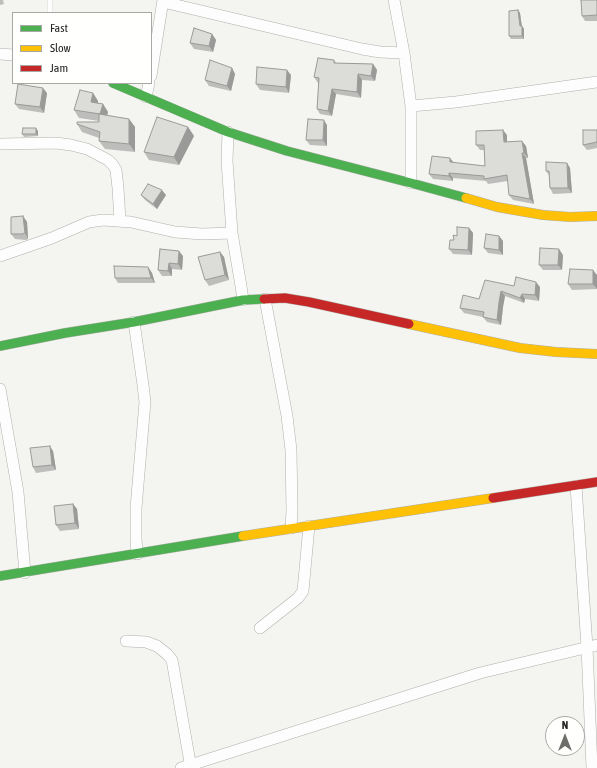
<!DOCTYPE html>
<style>
body{margin:0}
#map{position:relative;width:597px;height:768px;overflow:hidden;background:#f4f4f0;font-family:"Asap Condensed",sans-serif}
canvas{display:block}
.legend{position:absolute;left:12px;top:12px;width:140px;height:72px;box-sizing:border-box;background:#fffffe;border:1px solid #a8a8a6;margin:0;padding:5px 7px;list-style:none;font-size:12px;color:#252522}
.legend li{display:flex;align-items:center;gap:8px;height:20px}
.legend b{width:20px;border:1px solid #a8a8a6}
.north{position:absolute;left:545px;top:716px;width:40px;height:40px;box-sizing:border-box;background:#fffffe;border:1px solid #a8a8a6;border-radius:50%;rotate:0deg;font-size:11px;font-weight:700;line-height:16px;text-align:center;color:#252522}
.north::after{content:'';display:block;margin:auto;width:14px;height:18px;background:#6d6d6a;clip-path:polygon(50% 0,100% 100%,50% 72%,0 100%)}
</style>
<div id="map">
<canvas width="597" height="768"></canvas>
<ul class="legend">
<li><b style="height:5px;background:#4caf50"></b>Fast</li>
<li><b style="height:5px;background:#ffc107"></b>Slow</li>
<li><b style="height:5px;background:#c62828"></b>Jam</li>
</ul>
<div class="north">N</div>
</div>
<script>
const ctx = document.querySelector('canvas').getContext('2d');
ctx.lineJoin = 'round';
function toPath(rows) {
  const path = new Path2D();
  for (const r of rows) {
    path.moveTo(r[0], r[1]);
    for (let i = 2; i < r.length; i += 2) path.lineTo(r[i], r[i + 1]);
  }
  return path;
}
function trace(path, color, width, dash) {
  ctx.strokeStyle = color;
  ctx.lineWidth = width;
  ctx.lineCap = dash ? 'butt' : 'round';
  ctx.setLineDash(dash || []);
  ctx.stroke(path);
}
function paint(path, color) {
  ctx.fillStyle = color;
  ctx.fill(path, 'evenodd');
}
const lane = toPath([
 [50,0,50,13]
]);
const street = toPath([
 [394,0,404,53,411,106,411,183],
 [163,2,362,49,380,52,404,53],
 [0,54,13,55],
 [151,76,163,0],
 [146,97,149,83],
 [411,106,456,102,597,82],
 [228,132,227,161,232,233,241,286,243,300],
 [0,144,56,143,71,145,87,149,108,160,113,165,116,170,118,188,120,220],
 [0,256,52,238,89,222,103,220,131,222,175,232,202,234,232,233],
 [265,299,287,416,291,450,292,511,291,528],
 [134,322,143,385,145,402,136,508,136,538,137,554],
 [0,389,18,492,25,573],
 [576,486,587,647,592,768],
 [260,628,298,598,303,591,309,526],
 [126,641,146,642,157,646,167,654,172,660,191,768],
 [181,768,480,673,597,645]
]);
const fast = toPath([
 [113,83,228,132,287,151,411,183,466,198],
 [0,346,65,333,134,322,243,300,264,299],
 [0,576,243,536]
]);
const slow = toPath([
 [466,198,497,207,543,215,570,217,597,216],
 [409,324,520,348,556,352,597,354],
 [243,536,493,498]
]);
const jam = toPath([
 [264,299,285,298,309,302,409,324],
 [493,498,597,482]
]);
trace(lane, '#afafab', 6);
trace(street, '#afafab', 12);
trace(fast, '#afafab', 10);
trace(slow, '#afafab', 10);
trace(jam, '#afafab', 10);
trace(lane, '#fdfdfd', 5.5);
trace(street, '#fdfdfd', 11);
trace(fast, '#4caf50', 9);
trace(slow, '#ffc107', 9);
trace(jam, '#c62828', 9);
paint(toPath([
 [0,0,3,0,4,4,0,5],
 [597,0,597,21,585,21,582,16],
 [518,10,520,13,522,26,524,29,524,39,511,39,509,36],
 [212,34,216,40,213,52,194,49,190,43],
 [334,60,336,63,373,64,377,70,375,81,362,80,361,98,336,94,332,116,320,114,317,109,319,83,318,83,314,77],
 [232,68,235,74,231,91,209,86,205,80],
 [291,75,289,93,260,90,256,84],
 [47,93,44,113,19,109,15,104],
 [93,93,98,101,98,103,103,104,108,112,107,116,129,119,135,127,135,152,105,149,99,141,99,138,82,132,77,124,99,122,99,121,79,118,74,110],
 [327,125,327,146,310,145,306,140],
 [188,127,194,136,179,165,149,160,144,152],
 [597,130,597,148,587,150,583,145],
 [38,131,38,136,24,137,22,134],
 [507,135,507,142,526,146,528,158,526,158,534,204,513,200,509,195,508,181,488,184,486,181,453,178,453,181,433,179,429,174,453,163,485,166,484,150,480,150,476,145],
 [567,163,570,168,572,193,553,194,550,188,549,175,546,171],
 [141,195,166,195,157,209,145,200],
 [23,216,27,222,28,239,26,240,15,239,11,234],
 [469,228,473,233,472,255,453,254,449,249,454,240,457,236],
 [499,236,503,241,503,255,488,253,484,248],
 [160,249,183,256,182,270,172,269,172,276,162,276,158,270],
 [220,252,224,257,229,280,209,286,205,280],
 [563,255,562,270,543,270,539,265],
 [148,267,152,273,155,283,118,283,115,278],
 [593,270,597,289,572,290,568,284],
 [514,286,540,287,539,301,525,299,524,303,505,296,503,307,501,325,487,322,483,317,464,313,460,308,479,299],
 [53,451,56,470,36,473,33,467],
 [73,504,77,509,79,529,60,531,56,525]
]), '#bdbdbb');
paint(toPath([
 [518,10,520,13,522,29,520,26],
 [522,26,524,29,524,39,522,36],
 [212,34,216,40,213,52,209,46],
 [373,64,377,70,375,81,371,76],
 [232,68,235,74,231,91,227,86],
 [287,70,291,75,289,93,286,87],
 [358,74,362,80,361,98,357,92],
 [43,88,47,93,44,113,40,107],
 [332,89,336,94,332,116,328,111],
 [93,93,98,101,97,110,91,102],
 [103,104,108,112,105,122,100,114],
 [129,119,135,127,135,152,129,144],
 [324,120,327,125,327,146,323,140],
 [188,127,194,136,179,165,174,157],
 [36,128,38,131,38,136,36,134],
 [503,130,507,135,507,147,504,142],
 [522,141,526,146,528,158,524,153],
 [522,153,526,158,534,204,530,199],
 [450,158,454,163,450,162],
 [567,163,570,168,572,193,568,188],
 [449,173,453,178,453,181,449,176],
 [162,190,166,195,157,209,153,204],
 [23,216,27,222,28,239,25,233],
 [469,228,473,233,472,255,468,250],
 [499,236,503,241,503,255,499,250],
 [559,249,563,255,562,270,558,265],
 [179,251,183,256,182,270,178,264],
 [220,252,224,257,229,280,225,275],
 [169,263,172,269,172,276,168,271],
 [148,267,152,273,155,283,151,278],
 [593,270,597,275,597,289,593,284],
 [536,282,540,287,539,301,535,295],
 [501,291,505,296,503,307,501,325,497,320,499,302],
 [522,294,525,299,524,303,520,298],
 [50,446,53,451,56,470,52,465],
 [73,504,77,509,79,529,75,523]
]), '#9a9a98');
const building = toPath([
 [581,0,597,0,597,15,582,16,581,0],
 [518,10,520,26,522,26,522,36,509,36,509,11,518,10],
 [194,28,212,34,209,46,190,43,194,28],
 [318,58,334,60,334,63,373,64,371,76,358,74,357,92,332,89,328,111,317,109,319,78,314,77,318,58],
 [210,60,232,68,227,86,205,80,210,60],
 [257,67,287,70,286,87,256,84,257,67],
 [18,84,43,88,40,107,15,104,18,84],
 [80,90,93,93,91,102,103,104,100,114,74,110,80,90],
 [99,114,129,119,129,144,99,141,100,132,77,124,77,122,99,122,99,114],
 [157,117,188,127,174,157,144,152,157,117],
 [308,119,324,120,323,140,306,140,308,119],
 [23,128,36,128,36,134,22,134,23,128],
 [503,130,504,142,522,141,524,153,522,153,530,199,509,195,507,175,484,179,484,176,449,173,449,176,429,174,432,156,450,158,450,162,485,166,484,145,476,145,476,131,503,130],
 [583,130,597,130,597,142,583,145,583,130],
 [546,162,567,163,568,188,550,188,549,171,546,171,546,162],
 [148,184,162,190,153,204,141,195,148,184],
 [23,216,25,233,22,234,11,234,11,217,23,216],
 [457,227,469,228,468,250,449,249,450,240,454,240,453,235,457,236,457,227],
 [486,234,499,236,499,250,484,248,486,234],
 [540,248,559,249,558,265,539,265,540,248],
 [160,249,179,251,178,264,169,263,168,271,158,270,160,249],
 [220,252,225,275,205,280,198,257,220,252],
 [114,266,148,267,151,278,115,278,114,266],
 [570,269,593,270,593,284,568,284,570,269],
 [516,277,536,282,535,295,522,294,520,298,501,291,499,302,497,320,483,317,484,312,460,308,463,295,479,299,485,280,514,286,516,277],
 [50,446,52,465,33,467,30,448,50,446],
 [73,504,75,523,56,525,54,506,73,504]
]);
paint(building, '#dcdcd9');
trace(building, '#9a9a98', 1);
</script>
